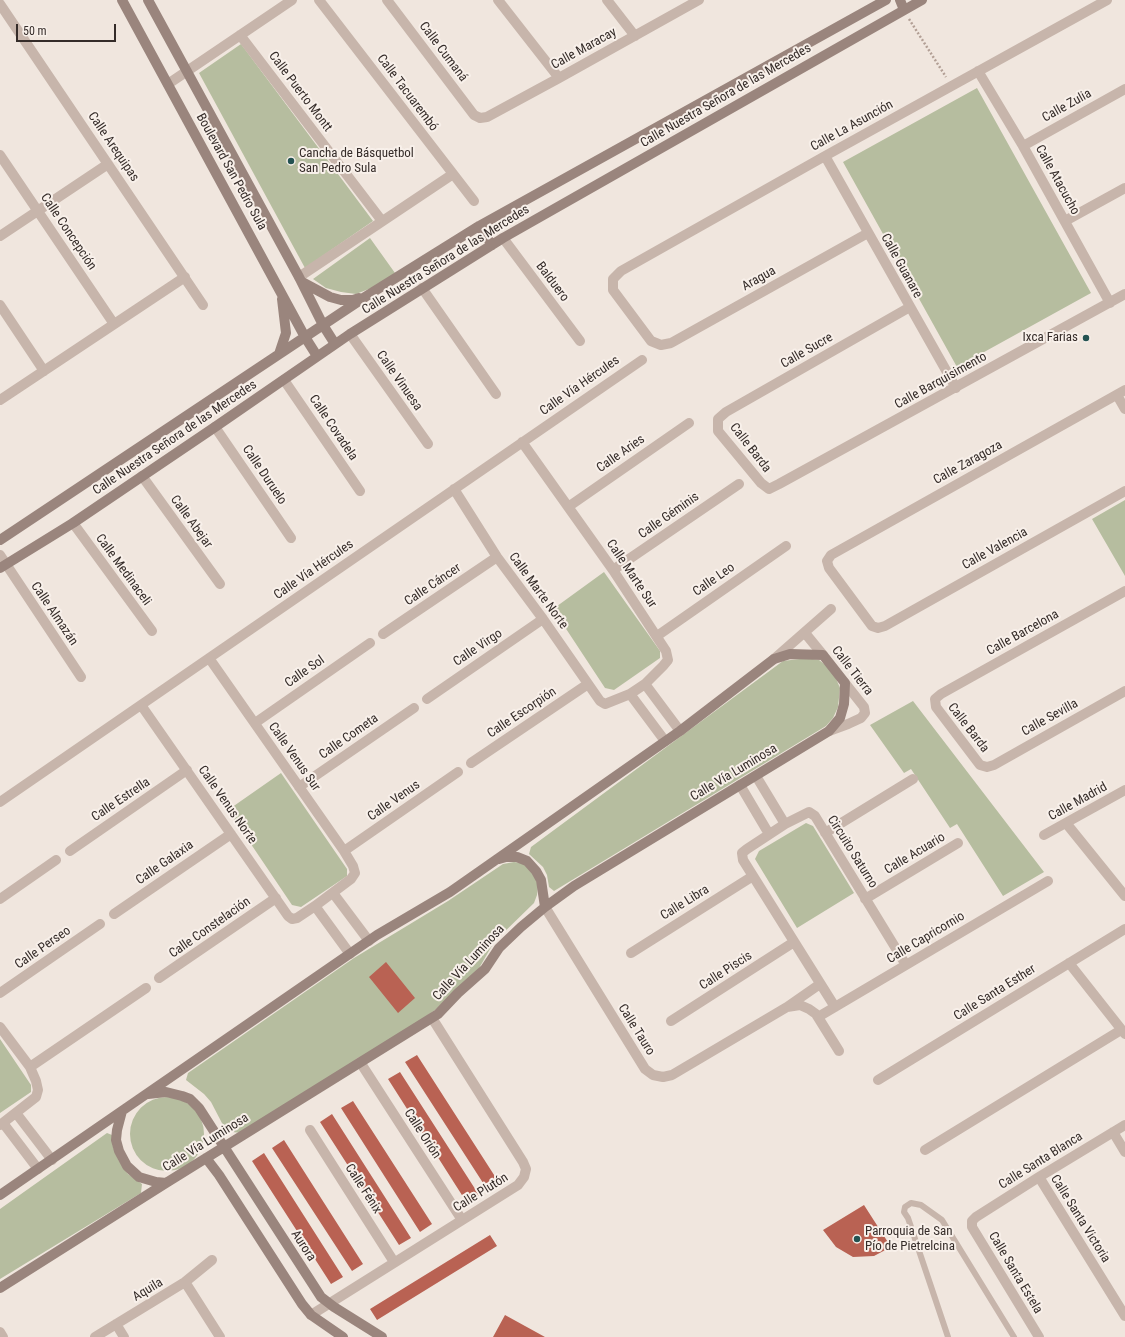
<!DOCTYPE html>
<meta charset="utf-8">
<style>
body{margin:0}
#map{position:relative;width:1125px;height:1337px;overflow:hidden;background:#f0e6de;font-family:"Roboto Condensed",sans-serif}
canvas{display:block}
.scale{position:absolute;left:16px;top:24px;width:100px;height:18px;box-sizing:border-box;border:2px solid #352c29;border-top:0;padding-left:5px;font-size:12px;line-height:14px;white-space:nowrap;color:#352c29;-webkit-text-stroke:3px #f8f0ea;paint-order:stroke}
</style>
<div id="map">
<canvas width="1125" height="1337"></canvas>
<div class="scale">50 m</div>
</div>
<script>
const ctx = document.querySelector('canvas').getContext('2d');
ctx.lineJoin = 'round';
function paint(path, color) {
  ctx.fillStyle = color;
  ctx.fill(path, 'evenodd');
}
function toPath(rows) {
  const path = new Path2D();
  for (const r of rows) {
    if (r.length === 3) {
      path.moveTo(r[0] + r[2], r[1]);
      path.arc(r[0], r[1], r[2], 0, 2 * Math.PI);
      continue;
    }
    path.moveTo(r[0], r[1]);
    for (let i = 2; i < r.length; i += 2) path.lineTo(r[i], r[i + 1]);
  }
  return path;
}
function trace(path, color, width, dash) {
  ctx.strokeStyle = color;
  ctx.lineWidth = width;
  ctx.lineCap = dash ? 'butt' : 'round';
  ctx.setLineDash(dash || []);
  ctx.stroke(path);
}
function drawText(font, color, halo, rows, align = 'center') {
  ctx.font = font + ' "Roboto Condensed",sans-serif';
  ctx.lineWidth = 4;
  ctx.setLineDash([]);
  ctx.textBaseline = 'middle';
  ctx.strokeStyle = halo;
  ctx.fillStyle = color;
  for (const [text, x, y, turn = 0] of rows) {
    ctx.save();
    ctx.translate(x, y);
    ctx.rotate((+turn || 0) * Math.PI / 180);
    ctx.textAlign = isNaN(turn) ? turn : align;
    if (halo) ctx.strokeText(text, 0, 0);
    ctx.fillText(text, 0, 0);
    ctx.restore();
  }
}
paint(toPath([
 [241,44,373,221,305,268,199,73],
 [977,88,1091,293,957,367,843,162],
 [370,238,395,273,374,287,356,294,341,292,326,288,313,279],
 [1125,500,1125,576,1092,519],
 [604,572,660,651,660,658,614,690,605,688,553,609],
 [807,658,819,660,828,667,835,676,840,688,838,707,833,718,826,726,554,891,549,887,547,875,543,867,529,854,531,847,783,661],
 [913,701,1044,872,1003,896,957,824,950,828,911,769,904,773,870,725],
 [281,773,347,869,347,876,301,907,292,905,228,810],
 [806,823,813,826,854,893,797,928,755,859,759,851],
 [514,862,522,863,529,868,535,876,538,886,537,895,534,903,494,942,478,970,435,1010,405,1031,242,1133,232,1132,223,1125,211,1102,204,1094,186,1080,188,1073,354,958,448,901,503,864],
 [0,1039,31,1085,31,1092,0,1113],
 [167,1134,37],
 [107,1133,112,1135,113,1147,119,1161,128,1174,142,1184,141,1193,0,1279,0,1209]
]), '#b6bd9f');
paint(toPath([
 [386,962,415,998,398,1013,369,977],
 [417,1055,496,1178,485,1186,405,1062],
 [400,1072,479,1195,467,1203,388,1079],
 [353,1101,432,1224,420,1232,341,1108],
 [332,1114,411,1238,399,1245,320,1122],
 [284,1140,363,1264,352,1271,272,1148],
 [264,1153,343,1277,331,1284,252,1161],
 [864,1205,891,1247,874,1256,853,1257,836,1247,823,1230],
 [490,1235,497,1246,377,1320,370,1309],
 [505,1315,545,1337,493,1337]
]), '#b96253');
trace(toPath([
 [909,19,946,77]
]), '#b29f95', 2.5, [2, 2]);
trace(toPath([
 [948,1337,908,1218,904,1212,905,1207,911,1203,921,1205,942,1220,1014,1337]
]), '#c7b5ab', 6);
trace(toPath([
 [319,0,474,201],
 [387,0,474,115,480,118,487,117,559,78,699,0],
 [498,0,559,78],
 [607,0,635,36],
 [0,4,203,305],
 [240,35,382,221],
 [978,71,1023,146,1110,303],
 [168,84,292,0],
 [1023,146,1125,89],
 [0,155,114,324],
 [825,156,956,388],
 [1065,221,1125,188],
 [868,233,671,343,661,345,651,341,613,290,613,279,621,271,825,156,1107,0],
 [0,236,108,164],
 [503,238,580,341],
 [299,277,453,174],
 [422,288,496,394],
 [0,305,44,371],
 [910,307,726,412,718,419,718,431,761,483,769,489,779,484,1125,294],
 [350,334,428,444],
 [284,380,360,491],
 [1125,390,831,555,827,561,829,568,872,626,878,628,885,626,1125,491],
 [1117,395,1125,409],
 [0,400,185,277],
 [215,427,291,538],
 [142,476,220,584],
 [454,489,497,557,543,619,600,701,605,704,630,694,645,684,663,666,668,660,666,651,613,570,522,442],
 [568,507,689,423],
 [73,523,152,631],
 [0,555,81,677],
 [613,570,739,484],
 [1125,591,941,694,935,699,936,707,980,765,987,767,994,765,1125,691],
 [805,633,823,655],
 [383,634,497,557],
 [657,636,786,546],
 [774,659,831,609],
 [645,684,680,731],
 [630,694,665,741],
 [427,699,543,619],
 [141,705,288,916,292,919,297,918,315,906,351,879,355,873,353,866,344,851,209,658],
 [255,723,370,643],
 [829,731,848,724,861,718,865,713,864,707,845,683],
 [471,763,588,684],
 [756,776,785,824],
 [740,785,769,834],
 [299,787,414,708],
 [0,802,642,360],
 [1066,823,1125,896],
 [825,833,913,779],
 [1044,835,1125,790],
 [70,851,187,770],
 [344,851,458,772],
 [333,893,369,941],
 [0,899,56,860],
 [865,899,958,843],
 [315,906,350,954],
 [545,907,645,1069,653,1075,663,1077,672,1075,787,1007,800,1005,809,1009,816,1014,839,1051],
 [114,914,231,834],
 [631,953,753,876],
 [1069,963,1125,1034],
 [159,978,276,898],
 [0,993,100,924],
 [787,1007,820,984],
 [835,1007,743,860,742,853,747,849,785,824,809,812,815,816,906,965],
 [818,1017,1048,881],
 [671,1021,794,942],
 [0,1027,30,1067,36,1081,38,1090,36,1097,0,1125],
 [360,1062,462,1220],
 [30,1067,146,988],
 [878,1080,1125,929],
 [16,1113,52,1160],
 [3,1123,38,1169],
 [310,1130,394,1262],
 [1113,1132,1125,1152],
 [925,1150,1121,1030],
 [1039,1177,1125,1316],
 [185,1282,220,1337],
 [311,1315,518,1185,524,1177,526,1169,523,1162,432,1018],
 [116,1324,124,1337],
 [0,1332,3,1337],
 [95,1337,185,1282,212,1260],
 [1039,1337,972,1227,972,1221,976,1217,1039,1177,1125,1125]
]), '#c7b5ab', 10);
trace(toPath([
 [122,0,305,337,317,356],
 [148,0,299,277,323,325,335,344],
 [900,0,904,10],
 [479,226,492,245],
 [302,282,330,297,341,300,353,300,359,298],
 [279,354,286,333,282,299],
 [0,540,365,297,479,226,886,0],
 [0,568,73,523,215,427,350,334,503,238,922,0],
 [499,859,506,857,517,857,527,861,536,871,541,880,545,907],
 [148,1094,166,1092,182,1096,190,1099,199,1108,321,1297,334,1307,382,1337],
 [122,1111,117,1130,116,1140,119,1151,127,1166,139,1177,156,1182,166,1183],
 [206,1158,219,1175,302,1304,311,1315,343,1337],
 [0,1195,377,935,450,892,680,731,774,659,790,654,823,655,845,683,844,704,840,718,829,731,574,886,545,907,521,927,499,948,485,969,458,993,438,1014,166,1183,0,1288]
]), '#9a857d', 10);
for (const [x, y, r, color] of [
 [291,161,4,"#235251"],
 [1086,338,4,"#235251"],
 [857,1239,4,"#235251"]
]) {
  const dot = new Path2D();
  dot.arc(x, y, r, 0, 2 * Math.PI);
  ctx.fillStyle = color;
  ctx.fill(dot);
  trace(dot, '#f8f0ea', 1.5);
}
drawText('13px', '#352c29', '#f8f0ea', [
 ["Calle Maracay",584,49,-29],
 ["Calle Cumaná",443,52,53],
 ["Calle Puerto Montt",300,92,53],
 ["Calle Tacuarembó",407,93,53],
 ["Calle Nuestra Señora de las Mercedes",726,96,-30],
 ["Calle Zulia",1067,106,-29],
 ["Calle La Asunción",852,126,-29],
 ["Calle Arequipas",113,147,56],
 ["Boulevard San Pedro Sula",231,172,61],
 ["Calle Atacucho",1057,180,61],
 ["Calle Concepción",68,232,56],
 ["Calle Nuestra Señora de las Mercedes",446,260,-32],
 ["Calle Guanare",901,266,61],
 ["Aragua",759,279,-29],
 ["Balduero",552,282,53],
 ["Calle Sucre",807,351,-30],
 ["Calle Vinuesa",399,381,55],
 ["Calle Barquisimento",941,381,-29],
 ["Calle Vía Hércules",580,386,-35],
 ["Calle Covadela",333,428,56],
 ["Calle Nuestra Señora de las Mercedes",175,438,-34],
 ["Calle Barda",750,448,52],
 ["Calle Aries",621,454,-35],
 ["Calle Zaragoza",968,463,-29],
 ["Calle Duruelo",264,475,56],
 ["Calle Géminis",669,516,-35],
 ["Calle Abejar",191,522,54],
 ["Calle Valencia",995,549,-29],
 ["Calle Medinaceli",123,570,54],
 ["Calle Vía Hércules",314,570,-35],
 ["Calle Marte Sur",631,574,56],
 ["Calle Leo",714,580,-35],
 ["Calle Cáncer",433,585,-34],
 ["Calle Marte Norte",538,591,54],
 ["Calle Almazán",54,614,56],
 ["Calle Barcelona",1023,633,-29],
 ["Calle Virgo",478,648,-34],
 ["Calle Tierra",852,671,52],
 ["Calle Sol",305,672,-35],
 ["Calle Escorpión",522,713,-34],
 ["Calle Sevilla",1050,718,-29],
 ["Calle Barda",968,728,52],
 ["Calle Cometa",349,737,-35],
 ["Calle Venus Sur",294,757,55],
 ["Calle Vía Luminosa",734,773,-31],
 ["Calle Estrella",121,800,-34],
 ["Calle Venus",394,801,-35],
 ["Calle Madrid",1078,802,-29],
 ["Calle Venus Norte",227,805,55],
 ["Circuito Saturno",852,852,58],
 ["Calle Acuario",915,854,-31],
 ["Calle Galaxia",165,863,-35],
 ["Calle Libra",685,903,-32],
 ["Calle Constelación",210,928,-35],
 ["Calle Capricornio",926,938,-31],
 ["Calle Perseo",43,948,-35],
 ["Calle Vía Luminosa",469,963,-47],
 ["Calle Piscis",726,971,-33],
 ["Calle Santa Esther",995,993,-32],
 ["Calle Tauro",636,1030,58],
 ["Calle Orión",422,1134,57],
 ["Calle Vía Luminosa",206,1143,-32],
 ["Calle Santa Blanca",1041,1161,-32],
 ["Calle Fénix",363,1189,57],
 ["Calle Plutón",481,1193,-32],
 ["Calle Santa Victoria",1080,1219,58],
 ["Aurora",303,1246,57],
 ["Calle Santa Estela",1015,1273,59],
 ["Aquila",148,1290,-31]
]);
drawText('13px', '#352c29', '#f8f0ea', [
 ["Cancha de Básquetbol",299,154],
 ["San Pedro Sula",299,169],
 ["Ixca Farias",1078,338,"right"],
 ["Parroquia de San",865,1232],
 ["Pío de Pietrelcina",865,1247]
], 'left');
</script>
